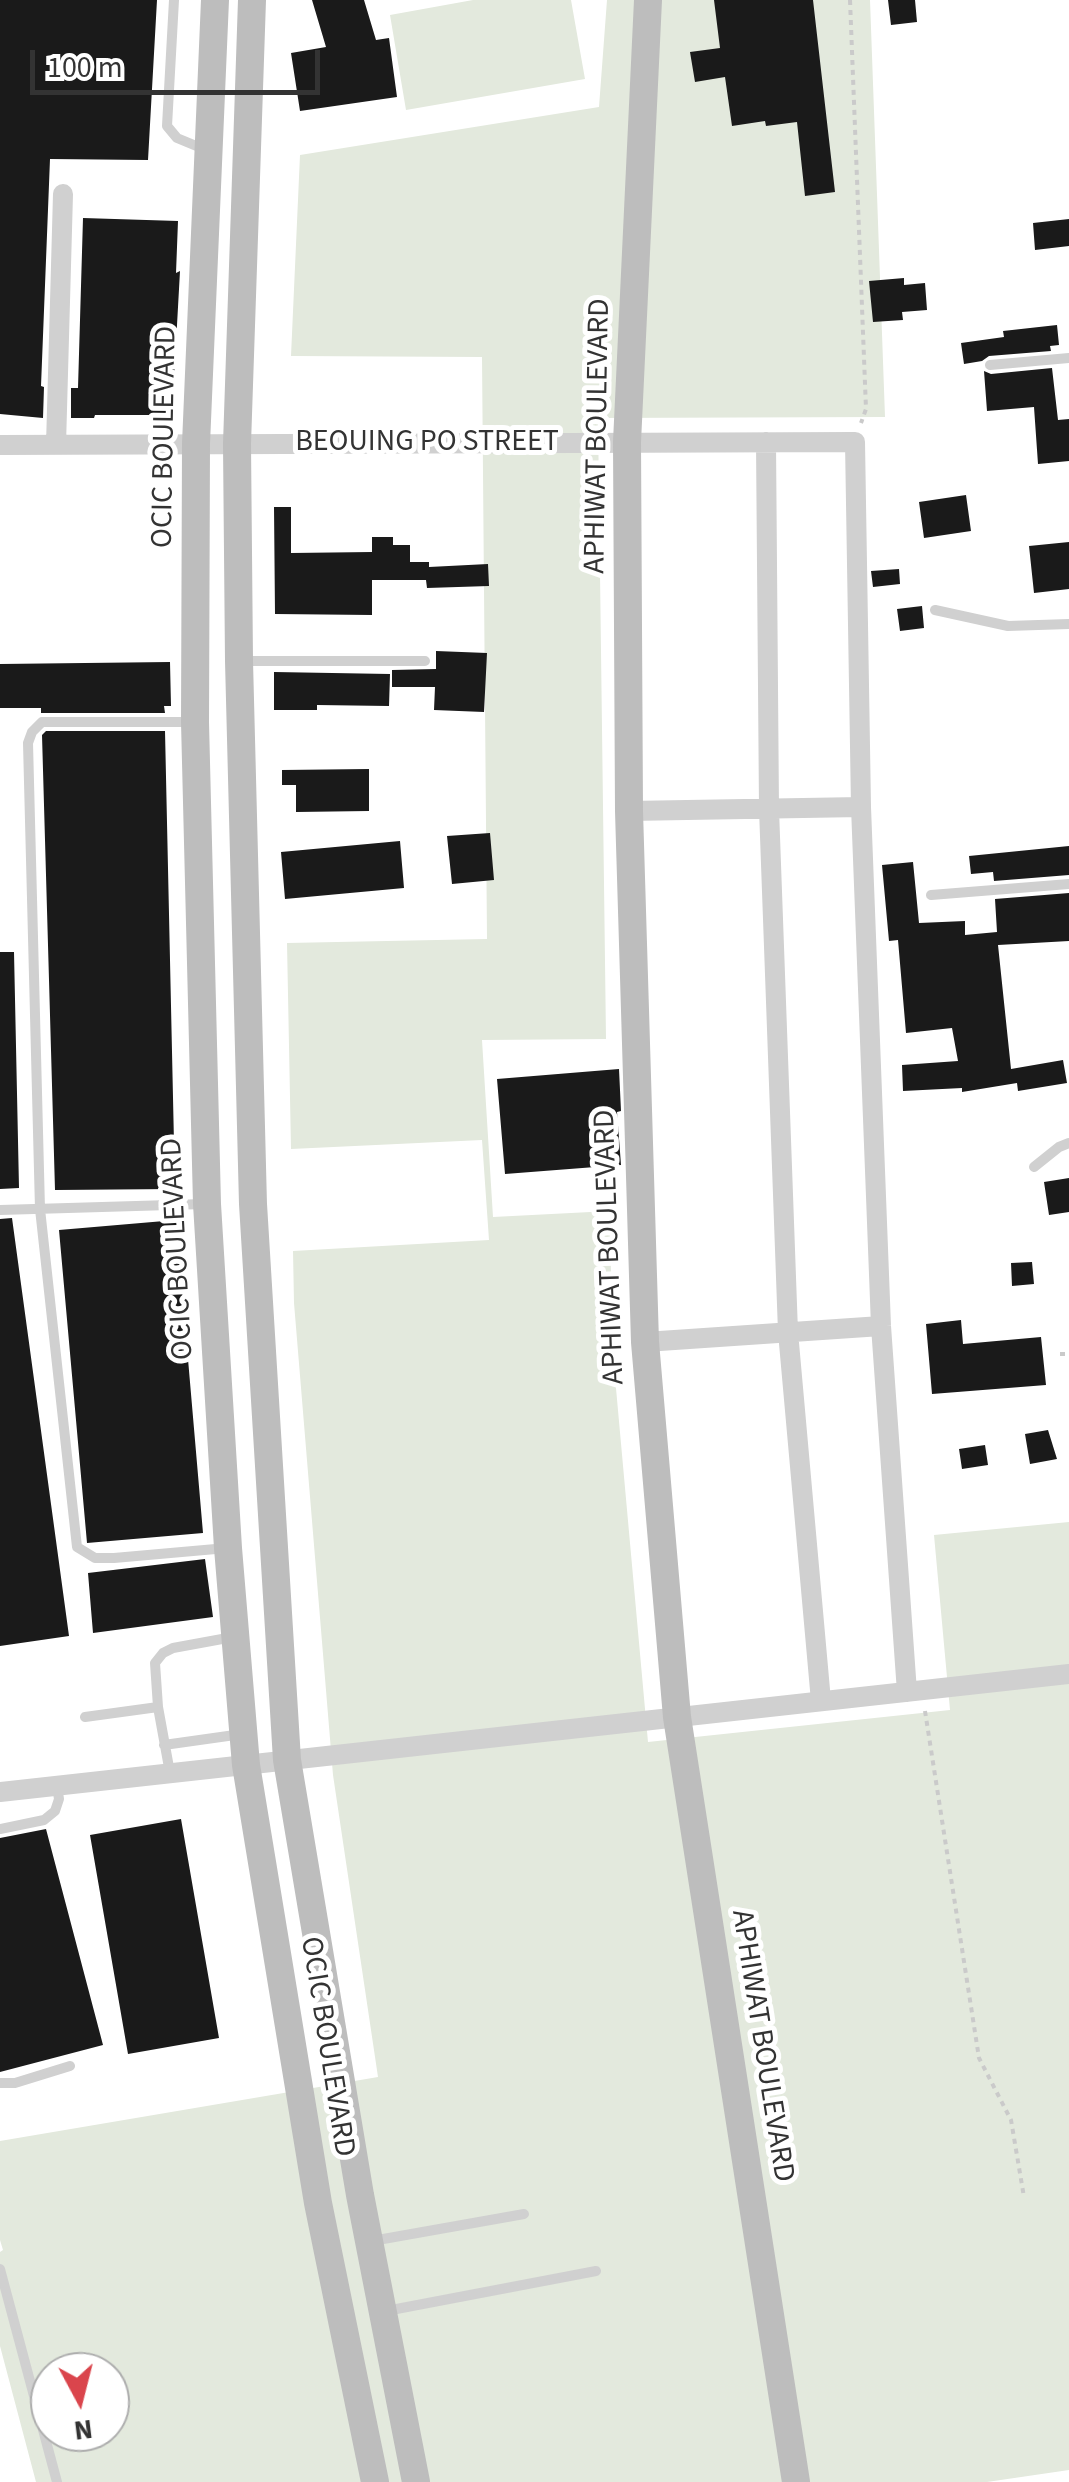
<!DOCTYPE html>
<style>
body{margin:0}
#map{position:relative;width:1069px;height:2482px;overflow:hidden;background:#fff;font-family:"Source Sans 3",sans-serif}
canvas{display:block}
.north{position:absolute;left:30px;top:2352px;width:100px;height:100px;box-sizing:border-box;background:#fff;border:2px solid #adadad;border-radius:50%;rotate:173deg;font-size:28px;font-weight:700;line-height:40px;text-align:center;color:#333}
.north::after{content:'';display:block;margin:auto;width:35px;height:45px;background:#da454c;clip-path:polygon(50% 0,100% 100%,50% 72%,0 100%)}
.scale{position:absolute;left:30px;top:50px;width:290px;height:45px;box-sizing:border-box;border:5px solid #333;border-top:0;padding-left:12px;font-size:30px;line-height:35px;white-space:nowrap;color:#333;-webkit-text-stroke:8px #fff;paint-order:stroke}
</style>
<div id="map">
<canvas width="1069" height="2482"></canvas>
<div class="north">N</div>
<div class="scale">100 m</div>
</div>
<script>
const ctx = document.querySelector('canvas').getContext('2d');
ctx.lineJoin = 'round';
function paint(path, color) {
  ctx.fillStyle = color;
  ctx.fill(path, 'evenodd');
}
function toPath(rows) {
  const path = new Path2D();
  for (const r of rows) {
    path.moveTo(r[0], r[1]);
    for (let i = 2; i < r.length; i += 2) path.lineTo(r[i], r[i + 1]);
  }
  return path;
}
function trace(path, color, width, dash) {
  ctx.strokeStyle = color;
  ctx.lineWidth = width;
  ctx.lineCap = dash ? 'butt' : 'round';
  ctx.setLineDash(dash || []);
  ctx.stroke(path);
}
function drawText(font, color, halo, rows, align = 'center') {
  ctx.font = font + ' "Source Sans 3",sans-serif';
  ctx.lineWidth = 10;
  ctx.setLineDash([]);
  ctx.textBaseline = 'middle';
  ctx.strokeStyle = halo;
  ctx.fillStyle = color;
  for (const [text, x, y, turn = 0] of rows) {
    ctx.save();
    ctx.translate(x, y);
    ctx.rotate((+turn || 0) * Math.PI / 180);
    ctx.textAlign = isNaN(turn) ? turn : align;
    if (halo) ctx.strokeText(text, 0, 0);
    ctx.fillText(text, 0, 0);
    ctx.restore();
  }
}
paint(toPath([
 [473,0,571,0,585,79,406,110,390,15],
 [607,0,870,0,885,417,598,418,606,1039,482,1040,493,1217,610,1211,612,1344,648,1742,950,1710,934,1535,1069,1522,1069,2470,987,2482,36,2482,0,2346,0,2252,3,2250,0,2240,0,2141,378,2077,333,1775,294,1303,293,1251,489,1240,482,1140,291,1149,287,943,487,939,482,357,291,356,300,155,599,107],
 [50,2372,110,2372,110,2432,50,2432]
]), '#e3e9dd');
paint(toPath([
 [0,0,157,0,148,160,50,159,41,386,44,387,43,418,0,414],
 [312,0,364,0,376,40,389,38,397,97,300,111,291,53,326,47],
 [714,0,813,0,835,192,805,196,797,122,766,126,765,121,732,126,725,77,695,82,690,52,720,48],
 [888,0,915,0,917,22,891,25],
 [83,218,178,221,176,273,180,271,172,415,95,415,94,418,71,418,71,388,78,388],
 [1069,219,1069,246,1035,250,1033,223],
 [904,278,904,285,925,283,927,310,902,312,903,320,873,322,869,281],
 [1057,325,1059,345,1050,346,1051,351,989,356,982,361,964,364,961,343,1004,337,1003,331],
 [1052,368,1058,420,1069,419,1069,461,1038,464,1034,407,987,411,984,371,991,374],
 [966,495,971,531,924,538,919,502],
 [274,507,291,507,291,553,372,552,372,537,393,537,393,545,410,545,410,562,429,562,429,567,488,564,489,586,427,588,426,580,372,580,372,615,275,614],
 [1069,542,1069,589,1034,593,1029,546],
 [899,569,900,584,873,587,871,571],
 [922,606,924,628,900,631,897,609],
 [436,651,487,653,484,712,434,710,435,687,392,687,392,670,436,669],
 [170,662,171,706,164,706,165,713,41,713,41,708,0,708,0,664],
 [274,672,390,674,389,706,317,705,317,710,274,710],
 [46,731,165,731,175,1189,55,1190,42,735],
 [369,769,369,811,296,812,296,785,282,785,282,770],
 [490,833,494,880,452,884,447,836],
 [400,841,404,888,285,899,281,852],
 [1069,846,1069,875,994,881,993,872,971,874,969,856],
 [913,862,919,923,965,921,965,935,997,932,995,899,1069,893,1069,941,998,945,1011,1069,1063,1060,1067,1083,1018,1091,1017,1083,962,1092,962,1088,903,1091,902,1065,958,1061,952,1028,906,1033,898,940,889,941,882,865],
 [0,952,14,952,19,1188,0,1189],
 [619,1069,621,1111,617,1112,621,1165,505,1174,497,1079],
 [1069,1178,1069,1212,1049,1215,1044,1182],
 [12,1218,69,1636,0,1646,0,1219],
 [176,1220,203,1533,87,1543,59,1230],
 [1032,1262,1034,1284,1012,1286,1011,1263],
 [961,1320,963,1344,1041,1337,1046,1385,932,1394,926,1324],
 [1048,1430,1057,1459,1030,1464,1025,1434],
 [985,1445,988,1465,962,1469,959,1449],
 [205,1559,213,1617,93,1633,88,1573],
 [181,1819,219,2038,128,2054,90,1835],
 [46,1829,103,2045,0,2072,0,1838]
]), '#1a1a1a');
trace(toPath([
 [850,0,866,409,861,423],
 [1060,1354,1069,1354],
 [925,1711,979,2058,1011,2120,1024,2197]
]), '#cacaca', 4, [5, 5]);
trace(toPath([
 [174,0,167,126,177,138,206,150],
 [990,365,1069,358],
 [935,610,1008,626,1069,624],
 [241,661,425,661],
 [195,722,42,722,32,732,28,743,40,1209,77,1547,95,1558,114,1558,227,1548],
 [931,895,1069,884],
 [1034,1167,1059,1147,1069,1143],
 [0,1210,204,1204],
 [158,1707,155,1663,163,1653,173,1648,233,1637],
 [85,1717,158,1707,170,1773],
 [164,1745,242,1734],
 [0,1829,44,1820,55,1811,59,1799,57,1786],
 [0,2083,15,2083,70,2066],
 [372,2241,524,2214],
 [0,2269,57,2482],
 [386,2311,596,2271]
]), '#d0d0d0', 10);
trace(toPath([
 [766,442,769,809,788,1332,821,1701],
 [0,445,855,442,861,807,881,1326,907,1692],
 [56,445,63,194],
 [629,811,861,807],
 [645,1342,881,1326],
 [0,1792,1069,1674]
]), '#d0d0d0', 20);
trace(toPath([
 [215,0,196,444,195,722,207,1204,228,1548,246,1765,318,2203,375,2482],
 [252,0,237,444,239,661,253,1204,287,1760,360,2195,416,2482],
 [648,0,627,442,629,811,645,1342,677,1717,796,2482]
]), '#bdbdbd', 28);
drawText('30px', '#333', '#fff', [
 ["APHIWAT BOULEVARD",599,436,-89],
 ["OCIC BOULEVARD",166,437,-89],
 ["BEOUING PO STREET",427,443],
 ["APHIWAT BOULEVARD",611,1247,-92],
 ["OCIC BOULEVARD",179,1249,-93],
 ["APHIWAT BOULEVARD",761,2046,81],
 ["OCIC BOULEVARD",326,2047,81]
]);
</script>
